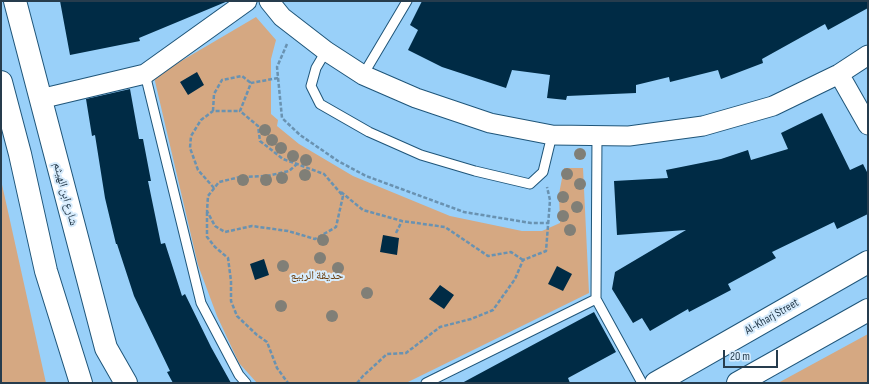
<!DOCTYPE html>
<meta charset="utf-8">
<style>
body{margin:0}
#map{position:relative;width:869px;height:384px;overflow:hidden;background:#99d0f9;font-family:"Sofia Sans Condensed",sans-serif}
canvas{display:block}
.frame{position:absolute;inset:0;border:2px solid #263c4d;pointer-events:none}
.scale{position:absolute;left:723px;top:350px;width:55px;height:18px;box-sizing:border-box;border:2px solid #263c4d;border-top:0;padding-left:5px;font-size:12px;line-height:14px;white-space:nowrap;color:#263c4d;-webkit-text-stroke:3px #d7ecfd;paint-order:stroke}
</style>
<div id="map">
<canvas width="869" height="384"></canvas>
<div class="frame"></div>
<div class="scale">20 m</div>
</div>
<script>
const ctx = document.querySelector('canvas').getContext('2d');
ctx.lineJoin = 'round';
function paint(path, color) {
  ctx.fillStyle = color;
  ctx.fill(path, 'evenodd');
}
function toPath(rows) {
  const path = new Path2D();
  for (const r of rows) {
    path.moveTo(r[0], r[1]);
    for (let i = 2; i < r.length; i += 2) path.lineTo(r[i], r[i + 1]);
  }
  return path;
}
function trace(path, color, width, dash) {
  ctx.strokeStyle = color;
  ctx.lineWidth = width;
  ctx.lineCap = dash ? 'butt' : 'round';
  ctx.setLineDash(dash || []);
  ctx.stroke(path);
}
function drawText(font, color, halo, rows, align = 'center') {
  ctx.font = font + ' "Sofia Sans Condensed","Noto Naskh Arabic",sans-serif';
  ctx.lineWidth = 4;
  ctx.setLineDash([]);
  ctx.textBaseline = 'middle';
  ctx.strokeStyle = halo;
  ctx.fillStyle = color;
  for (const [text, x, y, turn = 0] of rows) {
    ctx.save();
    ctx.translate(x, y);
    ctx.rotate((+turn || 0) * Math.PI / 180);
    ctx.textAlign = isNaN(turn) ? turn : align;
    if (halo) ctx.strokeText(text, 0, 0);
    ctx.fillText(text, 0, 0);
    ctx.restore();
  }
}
paint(toPath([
 [256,17,276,40,271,59,271,114,278,120,277,126,299,144,353,176,450,216,522,231,542,231,560,223,559,194,564,168,583,168,589,293,406,383,257,383,239,363,217,316,198,265,154,77],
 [1,180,46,383,1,383],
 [868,334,868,383,778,383]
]), '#d5a882');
paint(toPath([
 [60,1,228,1,139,38,140,41,70,55],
 [422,1,868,1,868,8,828,30,825,24,762,59,763,63,721,79,718,70,670,82,669,77,636,85,636,93,567,96,566,100,547,98,550,75,512,70,506,88,442,67,408,50,418,30,410,25],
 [197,72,204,85,188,95,180,82],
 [130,89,139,139,143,139,151,181,148,181,161,244,165,243,182,296,185,294,211,347,231,383,173,383,167,372,170,371,134,296,117,244,116,244,105,198,95,135,92,136,86,99],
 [822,113,850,170,863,164,868,174,868,214,837,229,834,222,772,252,776,258,728,284,731,290,689,312,688,309,650,331,642,318,633,323,612,289,615,272,686,230,617,235,614,181,668,178,666,170,721,159,748,150,751,160,788,149,781,133],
 [383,235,399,238,397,255,380,252],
 [264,259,269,275,255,280,250,264],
 [557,266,572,274,563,291,548,284],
 [440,285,454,295,444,309,429,299],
 [594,312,616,352,568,378,570,383,462,383]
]), '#002b45');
const lane = toPath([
 [326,51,316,68,311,86,320,104,369,132,421,155,475,171,530,184,543,172,552,135],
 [145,74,201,303,239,375,246,383],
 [363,75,407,1],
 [597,135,596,299,642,383],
 [426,383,596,299]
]);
const street = toPath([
 [269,1,282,17,326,51,363,75,416,98,490,123,552,135,629,136,703,126,773,106,839,74,868,55],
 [839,74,868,125],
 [40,99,145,74,247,1]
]);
const secondary = toPath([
 [15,1,106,348,126,383],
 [1,82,20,154,46,271,81,383],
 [656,383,868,262],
 [738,383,868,310]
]);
trace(lane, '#1f5579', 11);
trace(street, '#1f5579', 21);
trace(secondary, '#1f5579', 24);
trace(toPath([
 [287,44,277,67,282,118,300,135,338,161,366,176,464,212,531,223,549,223],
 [278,78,251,83,240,111,258,126,260,141,283,159,297,164,324,174,343,196,336,227,315,239,288,231,252,226,225,232,215,226,207,211,208,196,219,182,240,177,267,176,289,171,297,164],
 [213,111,214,94,222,80,242,76,251,83],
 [214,188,198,170,190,148,191,136,201,120,213,111,240,111],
 [341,192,363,210,402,221,445,227,488,256,511,252,523,260],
 [207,212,207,237,215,247,228,258,231,281,231,301,237,316,257,335,267,342,277,368,288,383],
 [396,233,402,221],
 [357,383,363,376,387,354,406,353,440,327,471,319,493,310,515,279,523,260,546,251,550,200,547,187]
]), '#6992b1', 2.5, [4, 2]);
trace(lane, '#fff', 9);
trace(street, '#fff', 19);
trace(secondary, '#fff', 22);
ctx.fillStyle = '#807f77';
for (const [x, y] of [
 [265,130],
 [272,140],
 [281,148],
 [580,154],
 [293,156],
 [306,160],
 [567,174],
 [305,175],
 [282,178],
 [243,180],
 [266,180],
 [580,184],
 [563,197],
 [577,207],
 [563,216],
 [570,230],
 [323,240],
 [320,258],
 [283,266],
 [338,268],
 [367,293],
 [281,306],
 [332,316]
]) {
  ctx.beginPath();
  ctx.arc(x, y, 6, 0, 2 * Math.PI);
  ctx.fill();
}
drawText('12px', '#263c4d', '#d7ecfd', [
 ["شارع ابن الهيثم",65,194,75],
 ["Al-Kharj Street",772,317,-30]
]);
drawText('12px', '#6b3d0c', '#d7ecfd', [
 ["حديقة الربيع",317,276]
]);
</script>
